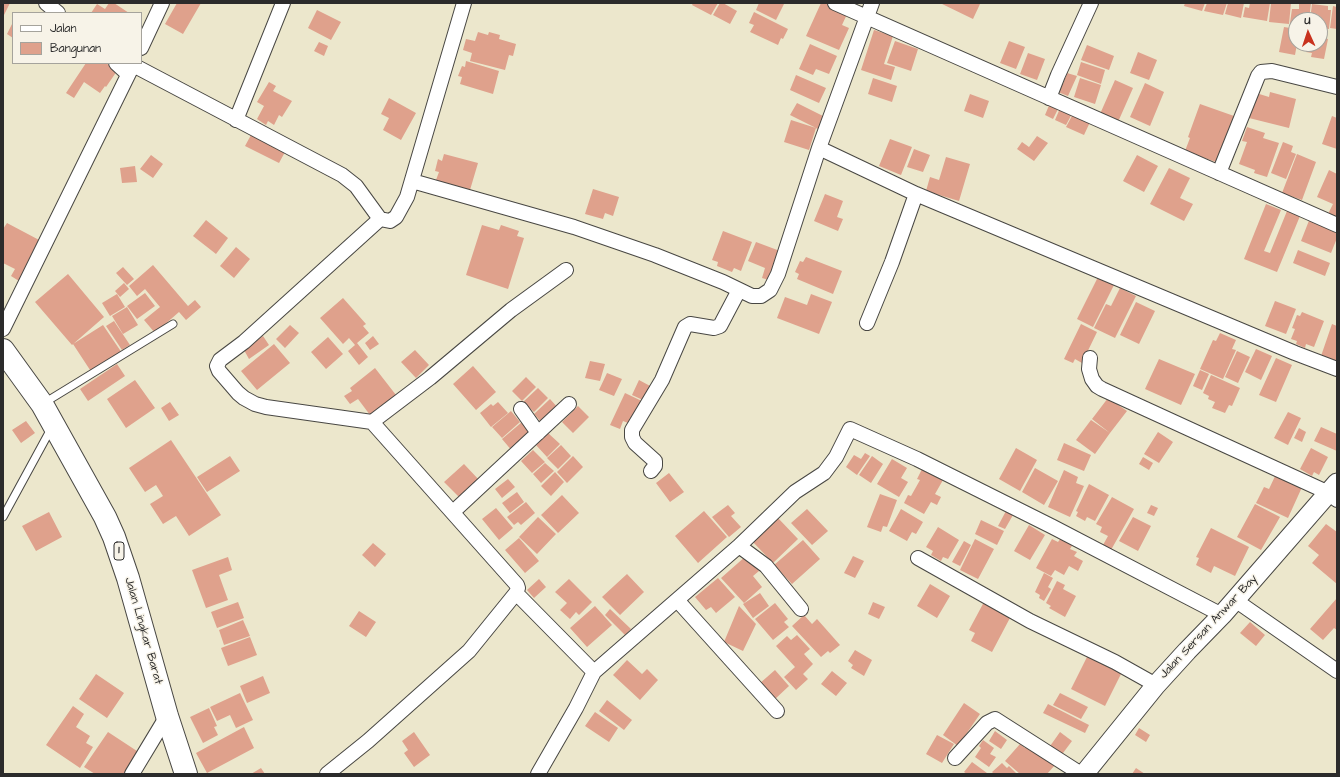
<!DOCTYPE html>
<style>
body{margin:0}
#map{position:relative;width:1340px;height:777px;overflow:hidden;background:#ece7cc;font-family:"Architects Daughter",sans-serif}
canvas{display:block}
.frame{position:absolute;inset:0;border:4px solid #2b2b2b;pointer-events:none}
.legend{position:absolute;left:12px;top:12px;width:130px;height:52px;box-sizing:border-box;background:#f7f3e8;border:1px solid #a5a39c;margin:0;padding:5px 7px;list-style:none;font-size:12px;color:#2b2b2b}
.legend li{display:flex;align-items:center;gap:8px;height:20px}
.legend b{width:20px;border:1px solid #a5a39c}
.north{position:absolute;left:1288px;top:12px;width:40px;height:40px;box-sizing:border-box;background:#f7f3e8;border:1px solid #a5a39c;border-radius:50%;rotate:357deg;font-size:11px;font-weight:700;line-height:16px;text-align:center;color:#2b2b2b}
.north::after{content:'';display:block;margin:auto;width:14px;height:18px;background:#c8321e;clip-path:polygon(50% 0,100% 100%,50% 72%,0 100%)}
</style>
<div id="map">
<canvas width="1340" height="777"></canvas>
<div class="frame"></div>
<ul class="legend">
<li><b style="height:5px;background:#fff"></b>Jalan</li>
<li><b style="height:11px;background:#dfa18c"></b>Bangunan</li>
</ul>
<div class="north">U</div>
</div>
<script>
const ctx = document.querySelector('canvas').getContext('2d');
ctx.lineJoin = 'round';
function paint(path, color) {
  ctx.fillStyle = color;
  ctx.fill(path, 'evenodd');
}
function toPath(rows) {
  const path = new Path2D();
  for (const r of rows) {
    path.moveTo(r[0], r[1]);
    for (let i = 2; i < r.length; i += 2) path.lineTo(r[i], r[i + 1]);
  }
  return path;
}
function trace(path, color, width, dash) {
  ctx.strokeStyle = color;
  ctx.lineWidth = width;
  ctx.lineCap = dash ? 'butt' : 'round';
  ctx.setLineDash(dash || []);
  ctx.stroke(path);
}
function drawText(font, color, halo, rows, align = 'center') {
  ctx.font = font + ' "Architects Daughter",sans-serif';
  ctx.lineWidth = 3;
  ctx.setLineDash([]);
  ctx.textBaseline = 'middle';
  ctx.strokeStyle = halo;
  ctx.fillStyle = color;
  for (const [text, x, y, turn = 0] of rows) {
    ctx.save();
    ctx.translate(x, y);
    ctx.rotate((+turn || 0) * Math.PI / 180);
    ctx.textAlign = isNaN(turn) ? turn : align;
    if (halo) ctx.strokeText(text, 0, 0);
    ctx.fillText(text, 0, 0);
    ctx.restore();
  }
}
paint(toPath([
 [3,3,10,3,4,15,3,14],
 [109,3,114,3,129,13,91,13,97,4,105,9],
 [177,3,201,3,183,34,165,24],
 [693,3,718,3,711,15,692,5],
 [720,3,723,3,737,11,730,24,713,15],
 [759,3,781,3,784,4,776,20,756,10],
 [821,3,829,3,848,12,842,25,849,28,839,50,806,36],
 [940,3,977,3,980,4,973,19],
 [1185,3,1205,3,1202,11,1184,6],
 [1207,3,1227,3,1223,15,1204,11],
 [1228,3,1244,3,1241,18,1225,14],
 [1250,3,1270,3,1267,21,1243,17,1245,7,1249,8],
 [1271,3,1291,3,1289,24,1269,22],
 [1299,3,1311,3,1309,20,1296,20,1296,23,1290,23,1292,9,1299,9],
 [1312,4,1328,6,1328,10,1331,10,1329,29,1320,28,1320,20,1310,20],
 [1333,6,1337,7,1337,29,1330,28],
 [317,10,341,22,331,40,308,28],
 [754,12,788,29,783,39,781,38,778,45,750,32,754,25,749,23],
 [13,22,13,38,7,34],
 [1284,27,1296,29,1296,44,1297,44,1295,55,1279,52],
 [874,30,893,36,884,64,895,67,891,80,861,70],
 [478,32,488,35,489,32,500,35,499,39,516,44,513,56,509,55,505,70,470,61,472,53,463,50,466,39,475,41],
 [1320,37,1328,39,1324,59,1311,57,1312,53,1306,52,1307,44,1320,44],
 [895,41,918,49,911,71,887,63],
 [1009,41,1025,47,1016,69,1000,63],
 [319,42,328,46,324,56,314,51],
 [810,44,837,56,829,74,816,69,813,75,799,69],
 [1087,45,1114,56,1109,70,1081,60],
 [1138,52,1157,60,1149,80,1130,73],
 [1028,53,1045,59,1037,80,1020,74],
 [466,61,499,71,493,94,460,84,462,77,458,76,462,66,465,67],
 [1081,62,1105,70,1101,84,1077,75],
 [86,63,106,63,117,71,106,87,105,86,100,93,84,82,74,98,66,93],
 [1067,73,1077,76,1068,96,1053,90,1057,81,1063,84],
 [796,75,826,88,819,103,790,90],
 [873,78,897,86,892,102,868,94],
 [1080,78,1101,85,1095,104,1074,97],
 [1115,80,1133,88,1118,122,1100,114],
 [269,82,276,86,273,91,292,101,282,117,279,115,274,125,268,121,266,125,257,119,264,106,257,102],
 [1145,83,1164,92,1150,126,1130,117],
 [1270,92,1296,99,1289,128,1249,118,1256,93,1269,97],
 [970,94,989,101,983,118,964,111],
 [389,98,416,113,401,140,383,130,389,118,381,114],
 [797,103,825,117,818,129,790,115],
 [1050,103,1059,107,1053,119,1045,115],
 [1200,104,1234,116,1216,162,1185,151,1190,138,1188,137],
 [1061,106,1073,112,1066,125,1055,120],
 [1074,112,1091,120,1084,135,1066,127],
 [1332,116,1337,118,1337,149,1322,144],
 [791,120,816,128,809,150,784,142],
 [1247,127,1265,133,1263,138,1279,143,1267,177,1254,173,1255,170,1239,164,1247,142,1242,141],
 [251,135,285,152,279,163,245,146],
 [1037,136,1048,143,1034,161,1017,149,1022,142,1029,147],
 [890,139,912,147,901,175,879,166],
 [1283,142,1293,146,1291,152,1296,154,1286,179,1271,173],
 [914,149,930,155,923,172,907,167],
 [444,154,478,163,470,190,456,186,455,189,443,185,444,183,436,180,439,172,435,171,438,159,442,161],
 [1297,154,1316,162,1302,200,1282,193],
 [151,155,163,164,153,178,140,169],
 [1137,155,1158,166,1144,192,1123,181],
 [946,157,970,164,959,201,926,191,930,177,939,180],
 [135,166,137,182,122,183,120,168],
 [1169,168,1190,178,1180,198,1193,204,1184,221,1150,204],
 [1329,170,1337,174,1337,220,1327,216,1333,204,1317,197],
 [593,189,619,197,613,216,605,213,603,219,585,214],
 [825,194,843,201,837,217,843,219,838,231,814,221],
 [1266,204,1281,210,1264,251,1270,253,1287,211,1300,216,1277,272,1244,259],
 [1310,218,1337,229,1337,238,1331,253,1301,241],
 [206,220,228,238,216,254,193,236],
 [7,223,41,241,19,281,11,276,15,269,3,263,3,229],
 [482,225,499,230,501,225,519,231,517,236,524,238,508,289,466,275],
 [723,231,752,242,741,271,734,268,732,272,717,266,718,262,712,260],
 [756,242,780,251,769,280,762,278,765,268,748,261],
 [236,247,250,259,234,278,220,266],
 [1298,250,1330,263,1325,276,1293,263],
 [806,257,842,271,833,294,797,279,799,274,795,272,800,261,803,262],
 [153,265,188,306,195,300,201,307,186,320,179,312,155,333,144,320,160,307,145,289,137,296,129,286],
 [123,267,134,279,127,285,116,273],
 [1100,273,1116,281,1093,327,1077,319],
 [68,274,104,317,72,345,35,302],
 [124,283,129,289,120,297,115,291],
 [1120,288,1136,296,1115,338,1094,328,1106,304,1111,306],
 [145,293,155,306,137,319,127,306],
 [117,294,125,307,110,316,102,303],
 [811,294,832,302,819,334,777,318,785,297,807,305],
 [343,298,366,324,363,326,369,333,357,343,368,357,359,365,348,351,355,345,349,338,343,344,320,318],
 [1275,301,1296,309,1286,334,1265,326],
 [1136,302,1155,311,1139,344,1120,335],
 [127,307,138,325,123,334,112,316],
 [1302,312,1324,321,1314,347,1306,344,1305,348,1296,344,1297,341,1291,339,1295,329,1292,328,1297,315,1300,316],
 [114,321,130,345,122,350,106,326],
 [1081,324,1097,332,1082,363,1075,359,1073,363,1064,359],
 [1332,324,1337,326,1337,365,1320,359],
 [103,325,122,353,92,373,73,344],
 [290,325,299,333,285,348,276,339],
 [1220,333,1236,340,1232,349,1236,350,1223,379,1200,369,1213,340,1216,341],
 [263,336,269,345,249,359,244,350],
 [373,336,379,344,370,350,365,343],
 [328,337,343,354,326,369,311,352],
 [274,344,290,363,257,390,241,371],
 [1256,349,1272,356,1261,380,1245,372],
 [415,350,429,365,416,378,401,362],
 [1237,351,1250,357,1238,383,1225,377],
 [1276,358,1292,365,1276,402,1259,395],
 [1159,359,1195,374,1181,405,1145,389],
 [590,361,605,364,600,381,585,378],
 [117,364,125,376,88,401,80,389],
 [473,366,496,392,476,410,453,384],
 [375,368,396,395,370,415,358,399,350,404,344,396,352,391,350,388],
 [1200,370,1209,374,1202,390,1193,386],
 [607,373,622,379,614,396,599,390],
 [1211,375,1240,388,1232,406,1229,405,1225,413,1212,408,1215,402,1208,399,1209,396,1203,393],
 [526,377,536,387,522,401,512,391],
 [135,380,155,408,126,428,107,399],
 [639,380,652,387,645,401,632,395],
 [538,388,548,398,534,412,523,402],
 [625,393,646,403,633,419,630,418,628,423,623,421,620,429,610,425],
 [1108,398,1127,411,1110,433,1092,419],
 [550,399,559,409,543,424,534,414],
 [170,402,179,415,169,421,161,408],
 [498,402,508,413,491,427,480,413,491,404,493,406],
 [578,406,589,417,573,433,562,422],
 [511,411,520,422,502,438,492,427],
 [1288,412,1301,418,1288,445,1274,438],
 [1091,420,1110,433,1095,454,1076,440],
 [26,421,35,433,21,443,12,430],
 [522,422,533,435,513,452,502,439],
 [1321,427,1337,434,1337,451,1314,441],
 [1299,428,1306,432,1302,442,1294,438],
 [1158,432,1173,442,1159,463,1144,454],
 [548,433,560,444,547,457,536,445],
 [171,440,221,515,189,536,176,516,163,524,150,504,163,496,156,485,145,492,129,468],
 [1064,443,1091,455,1084,471,1057,460],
 [561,445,571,456,558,469,547,458],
 [1016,448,1037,460,1020,491,999,479],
 [1311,448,1328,457,1319,475,1314,472,1312,476,1300,469],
 [533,450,545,462,532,473,521,461],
 [865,453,870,456,857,475,846,467,854,455,861,459],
 [230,456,240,471,207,492,197,477],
 [573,456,583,467,567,483,557,472],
 [872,456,883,464,871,483,859,475],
 [1143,457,1153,463,1149,470,1139,464],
 [892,459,907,468,901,478,908,482,899,497,877,484],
 [545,463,554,471,541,483,533,474],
 [464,464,480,481,461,499,444,482],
 [924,465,942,474,940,478,943,480,935,494,941,497,937,505,931,502,924,514,904,503,908,495,911,496,920,480,917,479],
 [1035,468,1058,481,1044,505,1022,492],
 [1064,470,1078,477,1076,483,1084,486,1070,517,1048,507],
 [555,472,564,482,551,496,541,486],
 [1277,472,1303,485,1288,518,1256,503,1264,487,1269,489],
 [669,473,684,492,670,502,656,483],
 [508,479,515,487,502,498,495,489],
 [1089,484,1109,495,1095,521,1087,517,1085,521,1076,516,1078,512,1076,511],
 [517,492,524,502,510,513,502,503],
 [880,494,897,500,887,527,883,526,881,532,867,527],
 [562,495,579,513,558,533,541,515],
 [1112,497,1134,509,1111,550,1103,545,1108,536,1100,532,1102,527,1096,524],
 [526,502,535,513,521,525,518,522,514,525,507,517],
 [1255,504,1280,517,1261,550,1237,537],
 [728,505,735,513,731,516,741,527,729,537,712,517],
 [1151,505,1158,508,1154,516,1147,513],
 [496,508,513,528,499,540,482,519],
 [807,509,828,531,812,545,791,523],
 [901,509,923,522,916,534,912,532,907,541,889,531],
 [704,511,727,537,698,563,675,536],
 [1006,511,1013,515,1005,529,998,526],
 [49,512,62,537,36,551,22,526],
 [538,517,556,534,537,554,519,537],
 [1133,517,1151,526,1138,551,1119,541],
 [778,518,798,539,773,563,753,542],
 [981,520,1004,531,997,545,975,534],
 [1326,524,1337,532,1337,584,1312,563,1319,555,1308,546],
 [1029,525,1045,535,1030,560,1014,551],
 [938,527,959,540,948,559,943,557,941,561,931,555,933,551,926,547],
 [1211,528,1249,547,1235,576,1214,566,1211,573,1196,565,1199,558,1196,557],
 [519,538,539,561,525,573,505,550],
 [1061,538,1073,544,1070,549,1077,552,1074,556,1083,561,1078,571,1069,566,1064,575,1055,570,1051,576,1036,568,1052,539,1058,542],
 [975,539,994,549,978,579,960,570],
 [803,540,820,559,792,584,774,565],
 [964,541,971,545,960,566,952,562],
 [373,543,386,554,375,567,362,555],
 [746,556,759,571,753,576,762,587,744,603,721,578],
 [853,556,864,561,855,578,844,573],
 [228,557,232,570,219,575,228,600,206,608,192,570],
 [1044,573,1053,578,1048,587,1051,589,1044,601,1039,598,1040,595,1035,592],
 [627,574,644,592,620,615,602,597],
 [718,578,735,597,716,613,711,607,706,610,695,597],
 [539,579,546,587,534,598,527,590],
 [569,579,592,602,579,615,576,612,570,619,560,610,567,603,555,592],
 [1057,581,1065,585,1063,589,1076,596,1065,617,1049,608,1051,606,1046,603],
 [930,584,950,596,937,618,917,606],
 [760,593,769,606,753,618,743,604],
 [1337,598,1337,630,1334,628,1323,640,1310,629],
 [238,602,244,618,217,628,211,612],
 [873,602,885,607,879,619,868,614],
 [984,602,1011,616,992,652,971,641,975,633,969,630],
 [775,603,788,619,784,622,789,627,773,640,755,619],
 [595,606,612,625,587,647,570,628],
 [739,606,756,624,743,651,724,642],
 [610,609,631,629,625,635,605,615],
 [359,611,376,622,366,637,349,626],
 [804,615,812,624,817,619,840,645,830,653,828,651,821,657,792,626],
 [243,620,250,636,224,645,219,630],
 [1250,622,1265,635,1256,646,1240,633],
 [797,635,810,649,804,654,813,664,803,674,808,679,796,690,784,677,795,667,776,646,787,636,791,640],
 [250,637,257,655,228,666,221,648],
 [855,650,872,660,864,676,851,668,853,665,848,661],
 [1089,653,1123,670,1105,706,1071,689],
 [627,660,642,674,647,669,658,680,640,700,613,675],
 [775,670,789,686,774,700,759,684],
 [832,671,847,683,836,696,821,684],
 [96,674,124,693,107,718,79,699],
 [263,676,270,693,247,703,240,686],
 [240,693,253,720,236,728,230,715,217,721,210,707],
 [1060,693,1088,707,1081,719,1053,705],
 [607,700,632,720,624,730,599,711],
 [964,703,980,714,958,746,943,735],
 [1048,704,1089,725,1085,733,1043,713],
 [73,706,84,714,76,727,90,736,86,743,93,747,80,768,46,745],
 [209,708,217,726,214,727,218,735,203,743,190,717],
 [595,712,618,728,609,742,585,726],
 [244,727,254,748,207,773,196,753],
 [1139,728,1150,735,1146,742,1135,735],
 [995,731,1007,740,1001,749,989,741],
 [108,732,140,753,125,774,95,774,84,767],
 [414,732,430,755,414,767,404,753,408,750,402,741],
 [1060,732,1072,741,1060,757,1048,749],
 [937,735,954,744,942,763,926,754],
 [983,740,994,748,990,754,996,757,989,767,975,757,981,748,979,746],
 [1030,743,1055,765,1047,774,1020,774,1005,761,1020,744,1025,748],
 [972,762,987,773,987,774,967,774,964,772],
 [1002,763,1007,768,1009,766,1017,774,994,774,992,772],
 [261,768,265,774,251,774],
 [1136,768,1145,774,1132,774]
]), '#dfa18c');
const lane = toPath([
 [44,403,173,324],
 [3,517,52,427]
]);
const street = toPath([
 [46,3,58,13],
 [835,3,1337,225],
 [141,48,162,3],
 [116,63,128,74],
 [133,65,342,175,356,186,380,219,390,221,396,217,407,197,464,3],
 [1049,98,1058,75,1091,3],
 [236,120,283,3],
 [819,148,916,194,1295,353,1337,369],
 [1219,173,1258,76,1261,72,1272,71,1337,87],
 [412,181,574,227,655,255,723,282,752,296,761,296,770,290,778,274,819,148,872,3],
 [380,219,244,342,220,360,217,366,219,371,238,393,244,398,255,404,266,407,372,422,430,378,511,310,566,270],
 [867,323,892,262,916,194],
 [3,329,134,63],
 [1090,358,1089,369,1092,379,1097,386,1102,389,1329,493,1337,500],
 [521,409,538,433],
 [372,422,517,585,518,588,516,593],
 [651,471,655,466,655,461,635,443,632,437,632,430,662,380,685,327,690,324,714,328,720,326,739,290],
 [453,512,569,404],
 [739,546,766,566,801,609],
 [918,558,1030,621,1115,662,1156,685],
 [677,600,777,711],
 [1235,600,1337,671],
 [955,758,987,723,995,719,1081,774],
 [132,774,167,716],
 [327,774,368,741,469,651,516,593,594,672],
 [538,774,576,708,594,672,739,546,795,492,824,473,836,457,850,429,917,459,1053,527,1222,615]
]);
const secondary = toPath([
 [1084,774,1156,685,1187,651,1222,615,1337,483]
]);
const highway = toPath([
 [3,350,42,404,105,517,114,537,128,578,167,716,186,774]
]);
trace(lane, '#484743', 9);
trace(street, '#484743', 16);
trace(secondary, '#484743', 21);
trace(highway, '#484743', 24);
trace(lane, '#fff', 7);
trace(street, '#fff', 14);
trace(secondary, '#fff', 19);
trace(highway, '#fff', 22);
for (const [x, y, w] of [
 [119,551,10]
]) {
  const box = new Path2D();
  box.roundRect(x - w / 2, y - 9, w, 18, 3);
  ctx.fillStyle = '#f7f3e8';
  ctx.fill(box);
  trace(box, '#2b2b2b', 1);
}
drawText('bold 11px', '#2b2b2b', null, [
 ["1",119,551]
]);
drawText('12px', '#2b2b2b', '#f7f3e8', [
 ["Jalan Sersan Anwar Bay",1209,627,-47],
 ["Jalan Lingkar Barat",143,631,74]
]);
</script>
